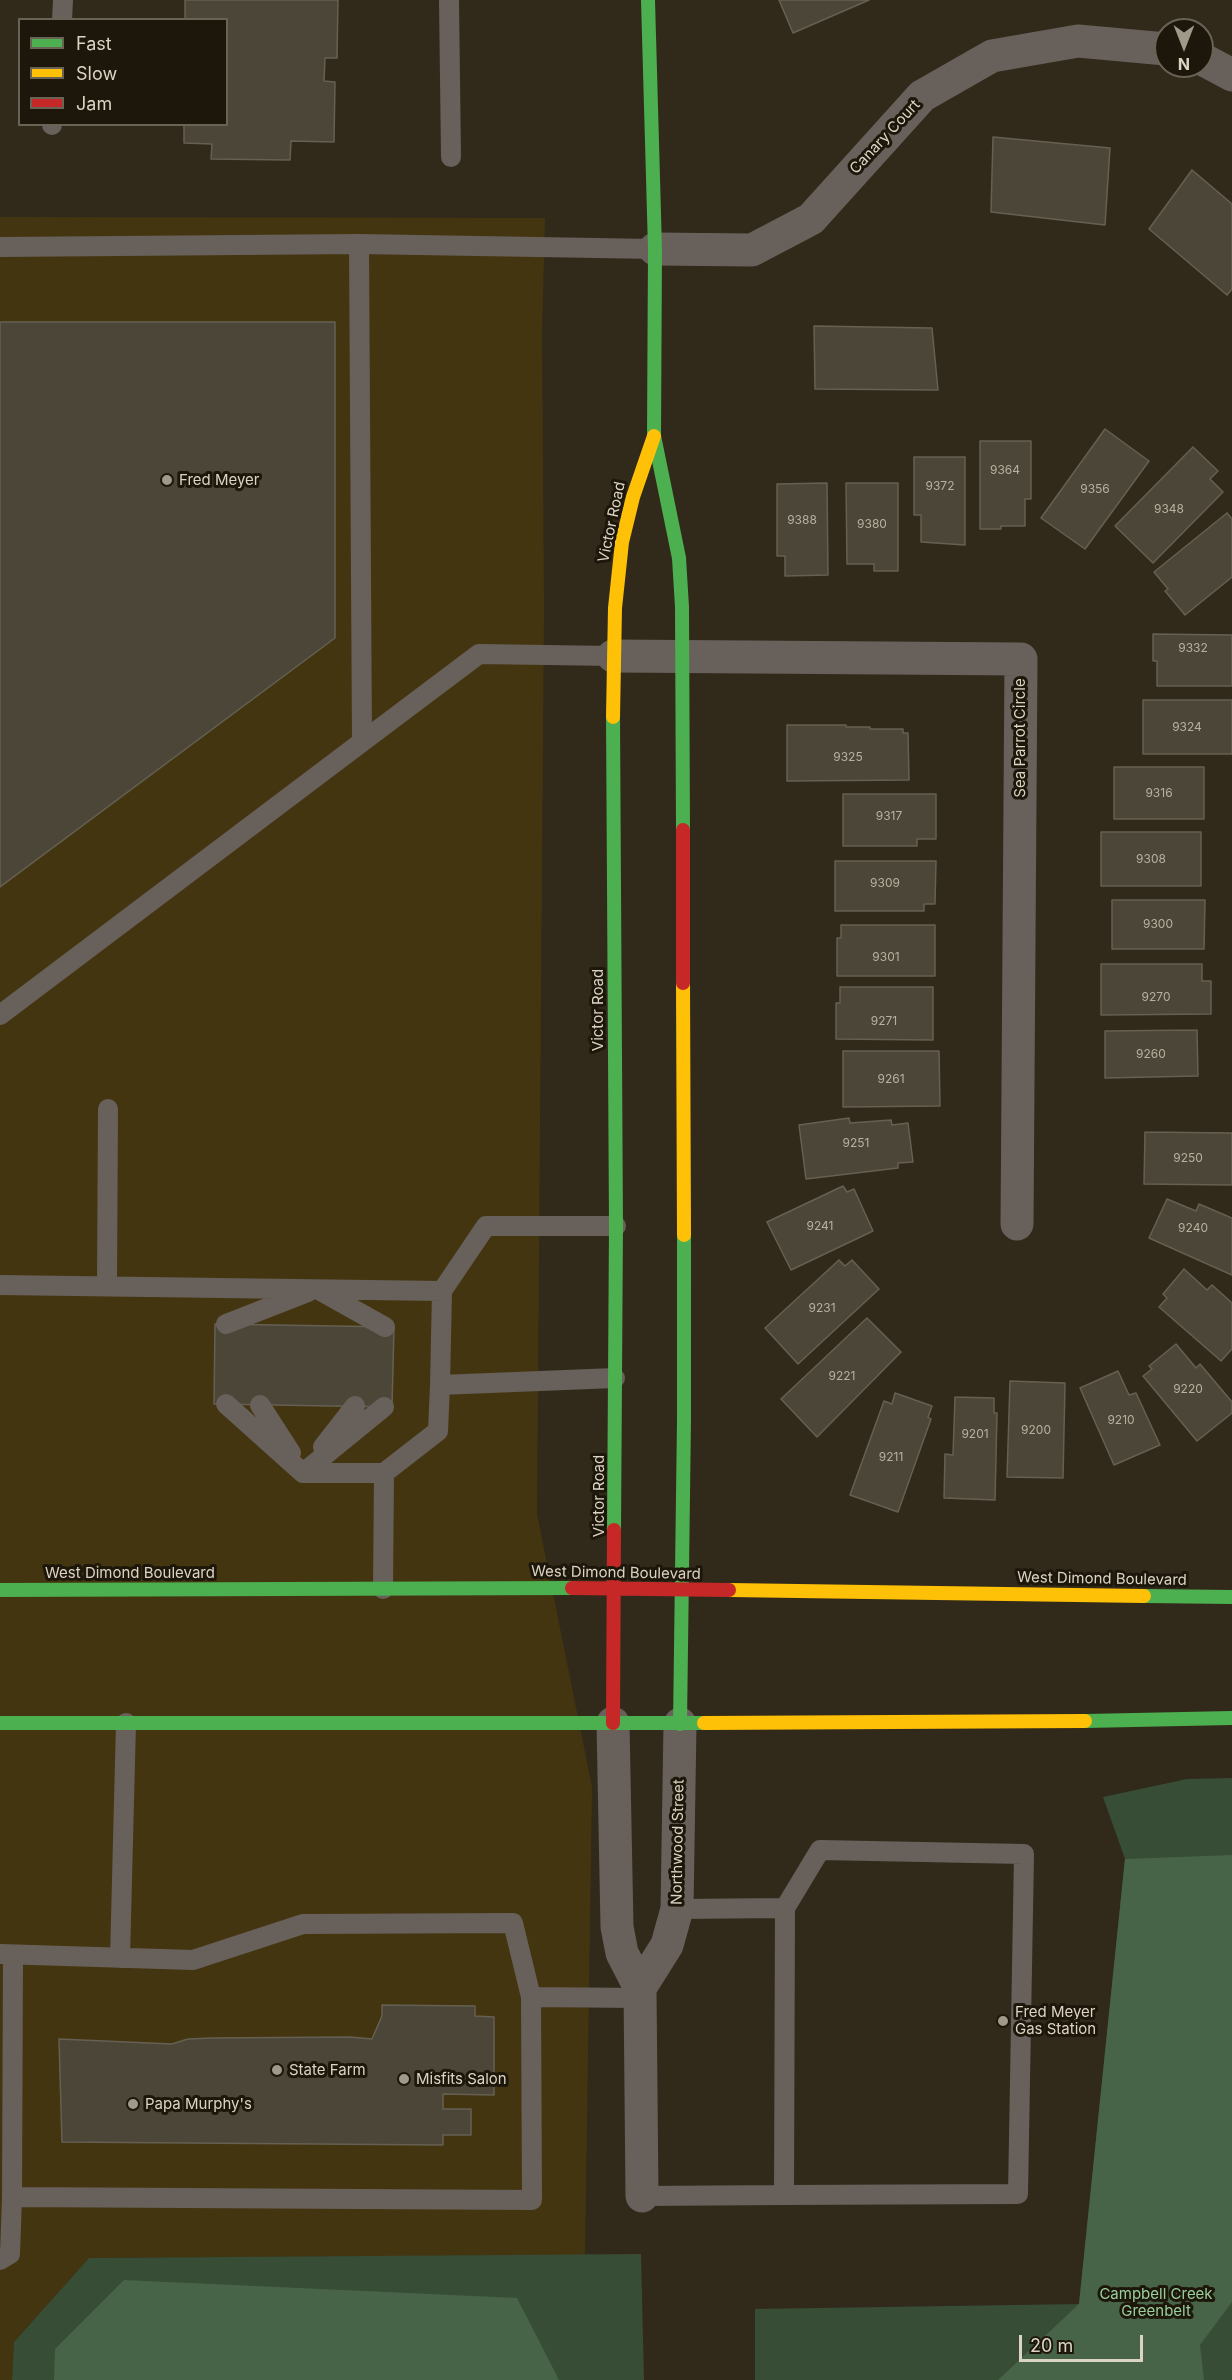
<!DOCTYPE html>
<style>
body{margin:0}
#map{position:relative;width:1232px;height:2380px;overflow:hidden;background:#312a1a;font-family:Inter,sans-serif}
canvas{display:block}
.legend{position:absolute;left:18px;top:18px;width:210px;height:108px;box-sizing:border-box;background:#1d170b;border:2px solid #696355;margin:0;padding:8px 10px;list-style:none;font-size:18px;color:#dcd4c3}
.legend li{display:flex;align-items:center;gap:12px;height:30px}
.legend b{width:30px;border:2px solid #696355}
.north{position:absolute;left:1154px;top:18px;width:60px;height:60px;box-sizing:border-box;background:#1d170b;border:2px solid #696355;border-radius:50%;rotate:180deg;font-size:16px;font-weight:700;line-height:24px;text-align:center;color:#dcd4c3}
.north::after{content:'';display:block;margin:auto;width:21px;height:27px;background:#a09888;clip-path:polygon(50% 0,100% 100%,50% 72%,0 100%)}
.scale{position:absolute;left:1019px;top:2335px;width:124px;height:27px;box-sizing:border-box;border:3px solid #dcd4c3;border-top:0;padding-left:8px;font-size:18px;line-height:21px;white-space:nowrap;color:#dcd4c3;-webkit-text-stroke:4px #1d170b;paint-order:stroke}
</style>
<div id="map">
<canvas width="1232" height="2380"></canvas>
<ul class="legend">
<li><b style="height:8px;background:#4caf50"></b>Fast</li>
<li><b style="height:8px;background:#ffc107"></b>Slow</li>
<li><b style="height:8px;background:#c62828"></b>Jam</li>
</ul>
<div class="north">N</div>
<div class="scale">20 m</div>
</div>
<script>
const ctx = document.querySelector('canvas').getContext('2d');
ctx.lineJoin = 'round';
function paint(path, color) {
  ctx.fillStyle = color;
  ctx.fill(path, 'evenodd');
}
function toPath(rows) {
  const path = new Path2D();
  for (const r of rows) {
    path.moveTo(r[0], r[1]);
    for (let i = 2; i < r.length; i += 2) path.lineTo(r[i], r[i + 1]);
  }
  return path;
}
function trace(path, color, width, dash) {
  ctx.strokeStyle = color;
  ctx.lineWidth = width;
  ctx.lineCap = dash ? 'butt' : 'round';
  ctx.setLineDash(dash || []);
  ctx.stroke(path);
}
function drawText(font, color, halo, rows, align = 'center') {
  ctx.font = font + ' Inter,sans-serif';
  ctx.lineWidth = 6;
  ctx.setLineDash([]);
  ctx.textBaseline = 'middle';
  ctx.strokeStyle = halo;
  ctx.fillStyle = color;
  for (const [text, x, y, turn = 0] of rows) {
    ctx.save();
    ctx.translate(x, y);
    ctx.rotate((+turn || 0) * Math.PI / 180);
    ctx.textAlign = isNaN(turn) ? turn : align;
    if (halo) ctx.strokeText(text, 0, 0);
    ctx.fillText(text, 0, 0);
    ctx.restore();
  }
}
paint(toPath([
 [0,217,545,218,542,334,544,607,537,1514,592,1787,585,2255,89,2258,14,2342,12,2380,0,2380]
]), '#443511');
paint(toPath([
 [1232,1778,1232,2380,755,2380,755,2309,1079,2304,1125,1859,1103,1797,1187,1779],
 [641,2254,644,2380,12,2380,14,2342,89,2258]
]), '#374d36');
paint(toPath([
 [1232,1855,1232,2302,1200,2345,1204,2380,998,2380,1079,2304,1125,1859],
 [124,2280,517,2298,559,2380,54,2380,55,2349]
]), '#486448');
const building = toPath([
 [185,0,338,0,337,58,325,58,324,81,335,82,334,142,291,141,290,160,211,159,212,144,184,143,184,124,226,124,226,20,185,20,185,0],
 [779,0,869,0,793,33,779,0],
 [993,137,1110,148,1105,225,991,212,993,137],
 [1192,170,1232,204,1232,289,1227,295,1149,229,1192,170],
 [0,322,335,322,335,638,0,887,0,322],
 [814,326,932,328,938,390,815,389,814,326],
 [1105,429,1149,461,1085,549,1041,518,1105,429],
 [980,441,1031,441,1031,499,1025,499,1025,526,1001,526,1001,529,980,529,980,441],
 [1193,447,1218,471,1210,479,1223,492,1153,563,1115,526,1193,447],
 [914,457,965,457,965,545,921,542,921,515,914,515,914,457],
 [827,483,828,575,785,576,785,556,777,556,777,484,827,483],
 [846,483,898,483,898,571,874,571,874,564,847,564,846,483],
 [1227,513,1232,519,1232,577,1185,615,1165,591,1168,589,1154,572,1227,513],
 [1153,634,1232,635,1232,686,1157,686,1157,661,1153,661,1153,634],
 [1143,700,1232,700,1232,754,1143,754,1143,700],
 [787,725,846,725,846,727,870,727,870,729,903,729,903,733,908,733,909,780,787,781,787,725],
 [1114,767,1204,767,1204,819,1114,819,1114,767],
 [843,794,936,794,936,839,917,839,917,846,843,846,843,794],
 [1101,832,1201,832,1201,886,1101,886,1101,832],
 [835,861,936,861,935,904,924,904,924,911,835,911,835,861],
 [1112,900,1205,900,1204,949,1112,949,1112,900],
 [841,925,935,925,935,976,837,976,837,938,841,938,841,925],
 [1101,964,1202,964,1202,981,1211,981,1211,1014,1101,1015,1101,964],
 [840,987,933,987,933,1040,836,1039,836,1003,840,1003,840,987],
 [1197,1030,1198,1076,1105,1078,1105,1031,1197,1030],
 [843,1051,939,1051,940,1106,843,1107,843,1051],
 [849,1118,850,1123,891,1120,892,1125,908,1123,913,1162,898,1163,898,1168,806,1179,799,1125,849,1118],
 [1145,1132,1232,1133,1232,1185,1144,1184,1145,1132],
 [843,1186,847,1192,854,1189,873,1231,791,1270,767,1222,843,1186],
 [1167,1199,1196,1211,1199,1204,1232,1218,1232,1275,1149,1238,1167,1199],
 [839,1260,845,1266,852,1260,879,1289,798,1364,765,1328,839,1260],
 [1184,1269,1207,1290,1212,1285,1232,1303,1232,1349,1221,1361,1159,1307,1167,1298,1163,1294,1184,1269],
 [867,1318,901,1352,817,1437,781,1399,867,1318],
 [215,1324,394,1327,392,1407,214,1404,215,1324],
 [1176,1344,1196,1368,1200,1364,1232,1402,1232,1413,1197,1441,1143,1376,1152,1369,1149,1366,1176,1344],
 [1118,1371,1129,1395,1136,1393,1160,1445,1114,1465,1080,1388,1118,1371],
 [1010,1381,1065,1383,1063,1478,1007,1477,1010,1381],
 [895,1393,932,1406,928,1417,931,1419,898,1512,850,1495,884,1401,892,1404,895,1393],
 [955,1397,994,1398,994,1413,997,1413,995,1500,944,1498,945,1454,953,1455,955,1397],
 [382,2005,475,2006,475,2016,494,2017,494,2095,443,2094,443,2109,471,2109,471,2135,443,2135,443,2145,62,2142,59,2039,172,2044,188,2039,212,2038,350,2037,372,2039,382,2016,382,2005]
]);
paint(building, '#4b4637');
trace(building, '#666053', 1.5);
trace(toPath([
 [449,0,451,157],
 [62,20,63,0],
 [52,125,52,124],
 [0,247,359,244],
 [613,656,479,654,362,742,359,244,655,249],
 [0,1015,362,742],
 [0,1285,442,1291,486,1226,616,1226],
 [107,1285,108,1109],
 [319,1290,385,1327],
 [442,1291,440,1385,615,1378],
 [226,1324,308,1292],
 [226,1404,303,1473,384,1473],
 [260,1405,291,1453],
 [323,1447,355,1406],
 [303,1473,384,1407],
 [383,1589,384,1473,438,1431,440,1385],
 [677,1909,785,1908],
 [0,1954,193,1960,303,1924,513,1923,531,1997,532,2200,12,2197,10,2254,0,2260],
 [120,1958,126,1723],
 [531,1997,640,1998],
 [642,2196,784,2195,785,1908,820,1850,1024,1854,1018,2194,784,2195],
 [12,2197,13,1955]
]), '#68605b', 20);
trace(toPath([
 [1202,59,1232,75],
 [655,249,752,250,811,219,922,96,992,56,1078,41,1166,49],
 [613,656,1021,659,1017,1224],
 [613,1723,617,1927,622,1953,640,1988,642,2196],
 [640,1988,667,1945,677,1909,680,1724]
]), '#68605b', 33);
trace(toPath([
 [648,0,655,249,654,436,679,558,682,607,683,830],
 [613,717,616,1226,614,1530],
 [0,1590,572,1588],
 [1144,1596,1232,1597],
 [1085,1721,1232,1718],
 [0,1723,704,1723],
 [680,1724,684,1419,684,1235]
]), '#4caf50', 14);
trace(toPath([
 [613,717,615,608,622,542,633,497,654,436],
 [683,983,684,1235],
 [729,1590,1144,1596],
 [704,1723,1085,1721]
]), '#ffc107', 14);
trace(toPath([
 [683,830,683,983],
 [572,1588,729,1590],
 [613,1723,614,1530]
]), '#c62828', 14);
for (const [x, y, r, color] of [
 [167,480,6,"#a09888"],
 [1003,2021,6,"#a09888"],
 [277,2070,6,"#a09888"],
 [404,2079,6,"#a09888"],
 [133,2104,6,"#a09888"]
]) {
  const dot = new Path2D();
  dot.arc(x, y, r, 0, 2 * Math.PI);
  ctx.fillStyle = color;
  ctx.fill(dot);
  trace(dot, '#1d170b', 2);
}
drawText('12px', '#b8b0a0', null, [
 ["9364",1005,470],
 ["9372",940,486],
 ["9356",1095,489],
 ["9348",1169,509],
 ["9388",802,520],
 ["9380",872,524],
 ["9332",1193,648],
 ["9324",1187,727],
 ["9325",848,757],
 ["9316",1159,793],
 ["9317",889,816],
 ["9308",1151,859],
 ["9309",885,883],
 ["9300",1158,924],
 ["9301",886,957],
 ["9270",1156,997],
 ["9271",884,1021],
 ["9260",1151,1054],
 ["9261",891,1079],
 ["9251",856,1143],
 ["9250",1188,1158],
 ["9241",820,1226],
 ["9240",1193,1228],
 ["9231",822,1308],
 ["9221",842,1376],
 ["9220",1188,1389],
 ["9210",1121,1420],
 ["9200",1036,1430],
 ["9201",975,1434],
 ["9211",891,1457]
]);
drawText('15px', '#dcd4c3', '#1d170b', [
 ["Canary Court",885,137,-47],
 ["Victor Road",612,522,-78],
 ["Sea Parrot Circle",1020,738,-90],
 ["Victor Road",598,1010,-90],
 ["Victor Road",599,1496,-90],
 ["West Dimond Boulevard",130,1573],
 ["West Dimond Boulevard",616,1573,1],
 ["West Dimond Boulevard",1102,1579,1],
 ["Northwood Street",678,1842,-89]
]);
drawText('15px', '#dcd4c3', '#1d170b', [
 ["Fred Meyer",179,480],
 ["Fred Meyer",1015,2012],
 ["Gas Station",1015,2029],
 ["State Farm",289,2070],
 ["Misfits Salon",416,2079],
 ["Papa Murphy's",145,2104]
], 'left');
drawText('15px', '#98cf9c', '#1d170b', [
 ["Campbell Creek",1156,2294],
 ["Greenbelt",1156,2311]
]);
</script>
